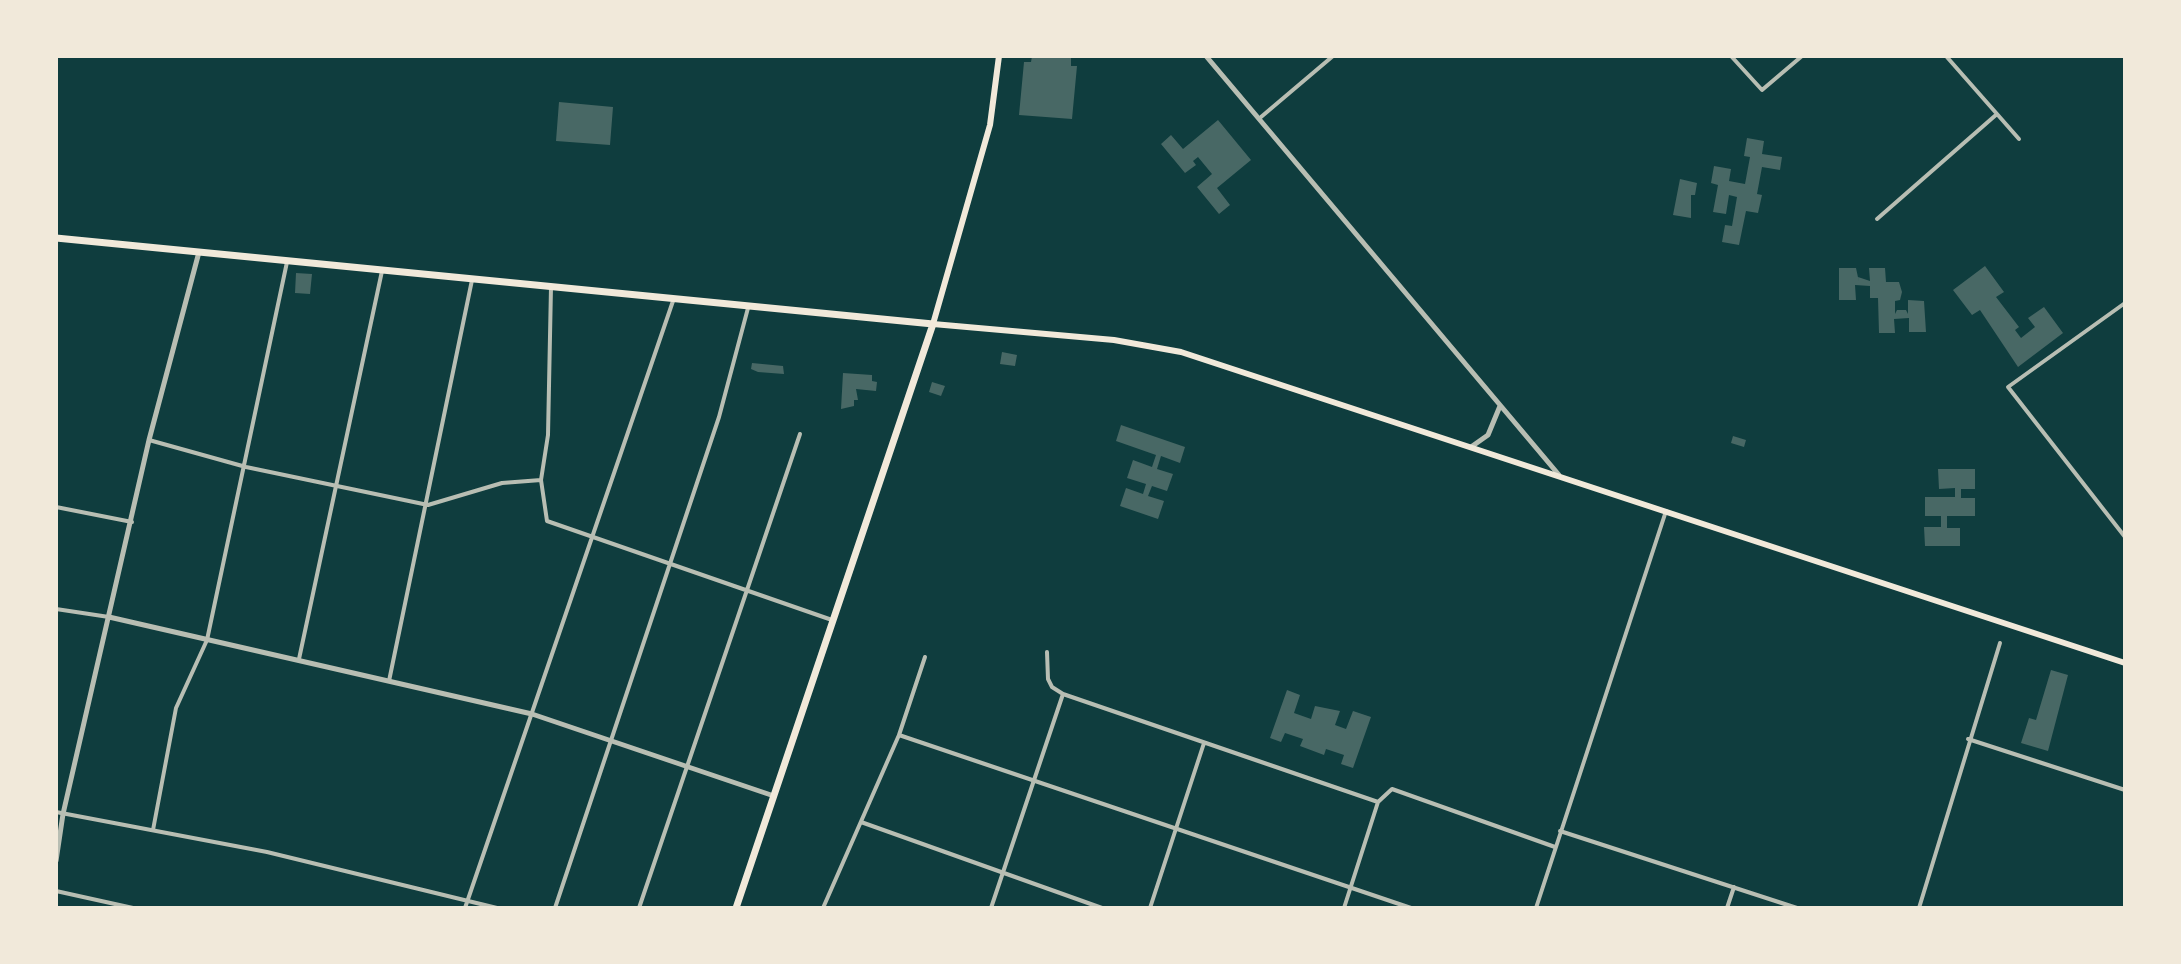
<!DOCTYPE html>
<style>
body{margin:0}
#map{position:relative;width:2181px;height:964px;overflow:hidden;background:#0f3d3e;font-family:Roboto,sans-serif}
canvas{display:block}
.frame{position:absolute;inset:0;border:58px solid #f1e9da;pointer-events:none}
</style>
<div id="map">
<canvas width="2181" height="964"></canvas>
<div class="frame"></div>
</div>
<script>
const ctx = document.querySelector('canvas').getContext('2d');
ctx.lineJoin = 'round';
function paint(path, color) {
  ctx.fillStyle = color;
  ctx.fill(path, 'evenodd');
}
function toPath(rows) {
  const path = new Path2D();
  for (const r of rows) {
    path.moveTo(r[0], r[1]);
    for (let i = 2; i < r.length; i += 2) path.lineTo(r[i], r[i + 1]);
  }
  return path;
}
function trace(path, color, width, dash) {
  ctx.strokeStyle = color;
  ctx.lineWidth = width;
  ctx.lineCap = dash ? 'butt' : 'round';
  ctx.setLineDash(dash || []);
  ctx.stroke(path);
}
paint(toPath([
 [1032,56,1071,56,1071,66,1077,66,1072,119,1019,115,1024,62,1031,62],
 [559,102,613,107,610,145,556,141],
 [1218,120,1251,160,1217,188,1230,205,1219,214,1197,187,1212,174,1198,157,1193,161,1196,165,1185,173,1161,144,1171,135,1183,149],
 [1747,138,1764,141,1762,154,1782,157,1780,170,1762,167,1757,194,1762,195,1758,213,1746,211,1739,245,1722,242,1725,225,1732,226,1737,197,1729,195,1726,214,1713,212,1718,185,1711,183,1714,166,1731,169,1729,181,1745,184,1750,157,1744,156],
 [1680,179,1697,183,1695,195,1691,195,1691,218,1673,215],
 [1985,266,2004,292,1996,297,2019,327,2015,330,2021,338,2035,327,2028,318,2044,307,2063,333,2018,367,1980,310,1972,315,1953,290],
 [1839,268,1856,268,1859,282,1858,277,1870,281,1869,268,1885,268,1886,282,1899,282,1902,292,1900,300,1895,301,1895,314,1897,310,1906,310,1908,314,1908,300,1924,301,1926,332,1909,332,1909,318,1894,319,1895,333,1879,333,1878,298,1870,298,1870,286,1855,285,1856,300,1839,300],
 [296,273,312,274,310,294,295,293],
 [1002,352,1017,355,1015,366,1000,364],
 [752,363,783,366,784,374,758,372,751,369],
 [843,373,872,375,872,381,877,382,876,391,856,389,858,400,854,400,854,406,841,409],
 [932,382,945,386,941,396,929,392],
 [1121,425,1185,447,1180,463,1161,456,1157,469,1173,474,1167,491,1152,486,1148,496,1164,501,1158,519,1120,506,1126,488,1143,494,1146,484,1127,478,1133,460,1152,467,1156,455,1116,441],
 [1733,436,1746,440,1744,447,1731,443],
 [1938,469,1975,469,1975,489,1961,489,1961,498,1975,498,1975,516,1947,516,1947,528,1960,528,1960,546,1925,546,1924,527,1941,527,1941,516,1925,516,1925,497,1955,497,1955,488,1939,489],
 [2051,670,2068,675,2048,751,2021,743,2029,718,2036,720],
 [1287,690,1300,695,1294,713,1311,719,1315,706,1340,711,1335,725,1346,729,1353,711,1371,717,1353,768,1341,764,1344,755,1326,749,1324,755,1300,746,1303,739,1285,733,1281,742,1270,738]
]), '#486865');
trace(toPath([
 [1731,56,1762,90,1802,56],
 [1946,56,2019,139],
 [1261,117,1333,56],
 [1877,219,1997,114],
 [551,287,548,435,541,480,547,521,832,620],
 [2125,303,2008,387,2125,537],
 [149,440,246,467,428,505,502,483,541,480],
 [56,507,132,522],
 [56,609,109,617],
 [1047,652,1048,679,1052,687,1063,694,1378,802,1392,789,1555,847],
 [299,659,382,271],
 [389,681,472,280],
 [899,735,1411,908],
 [1968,739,2125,790],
 [56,812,267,852,497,908],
 [861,822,1102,908],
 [153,830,176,708,207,640,287,262],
 [1560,831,1797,908],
 [56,891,133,908],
 [465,908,673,301],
 [555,908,719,417,748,308],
 [639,908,800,434],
 [823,908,899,735,925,657],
 [991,908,1063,694],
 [1150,908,1204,743],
 [1344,908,1378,802],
 [1536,908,1666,511],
 [1727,908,1734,887],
 [1919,908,2000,643]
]), '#b8beb3', 4);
trace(toPath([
 [1206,56,1559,475],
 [1471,447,1488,435,1500,406],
 [109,617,532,714,774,796],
 [56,861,63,814,149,440,199,252]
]), '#b8beb3', 5);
trace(toPath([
 [933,324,990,125,999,56]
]), '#f1e9da', 6);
trace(toPath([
 [933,324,1114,340,1181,352,2125,663]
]), '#f1e9da', 6);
trace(toPath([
 [56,238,933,324,736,908]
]), '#f1e9da', 7);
</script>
